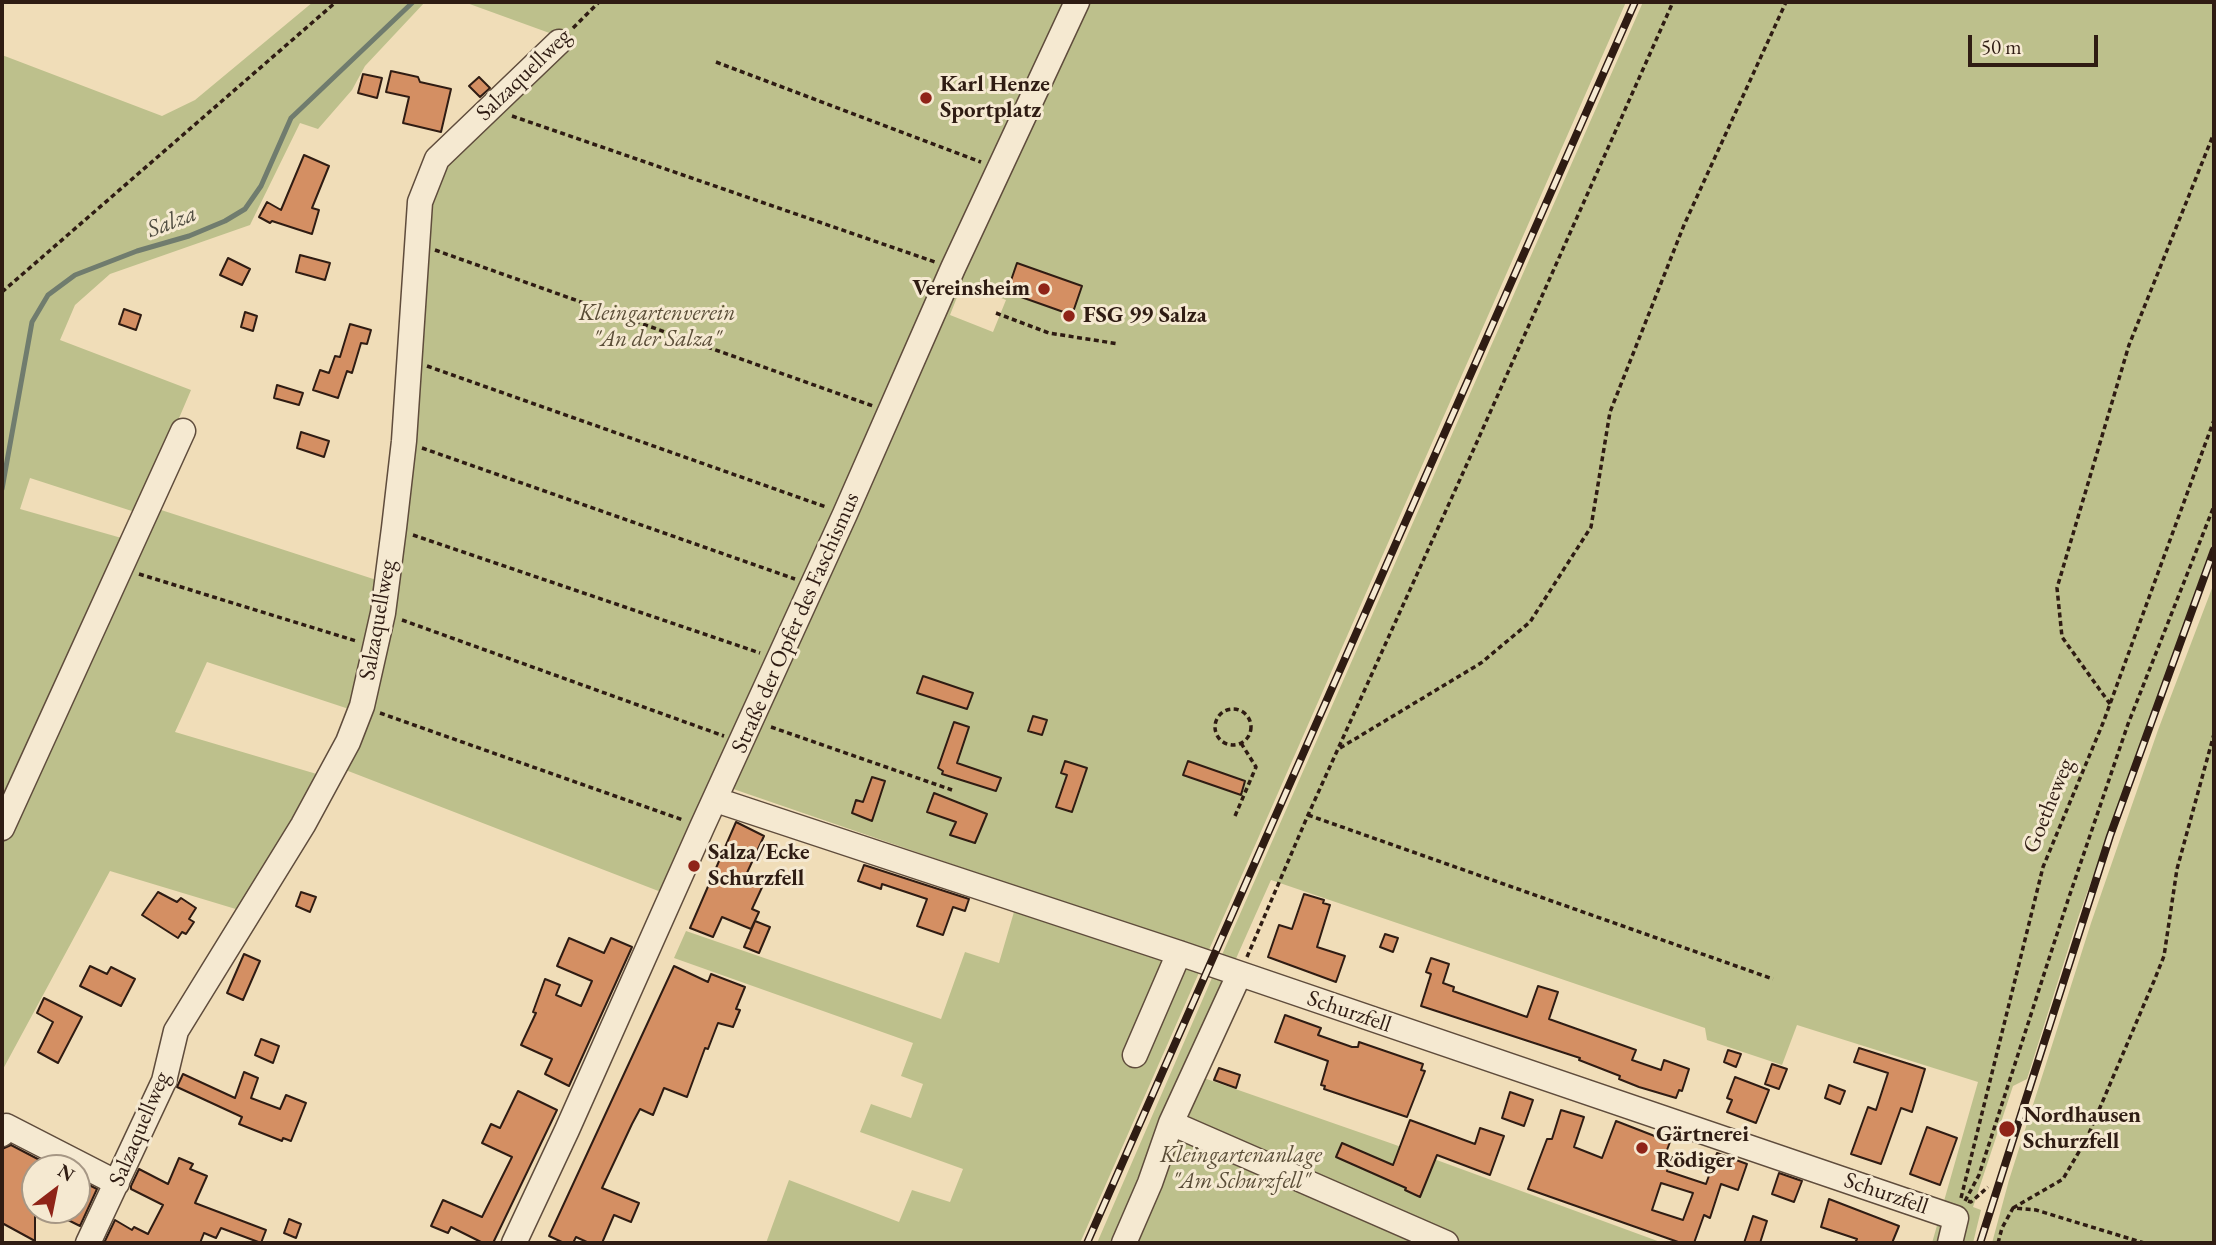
<!DOCTYPE html>
<meta charset="utf-8">
<style>
body{margin:0}
#map{position:relative;width:2216px;height:1245px;overflow:hidden;background:#f0ddb8;font-family:"EB Garamond",serif}
canvas{display:block}
.frame{position:absolute;inset:0;border:4px solid #2f1c13;pointer-events:none}
.north{position:absolute;left:21px;top:1154px;width:70px;height:70px;box-sizing:border-box;background:#f5e9d1;border:2px solid #a69785;border-radius:50%;rotate:32deg;font-size:19px;font-weight:700;line-height:28px;text-align:center;color:#2f1c13}
.north::after{content:'';display:block;margin:auto;width:24px;height:32px;background:#8f2418;clip-path:polygon(50% 0,100% 100%,50% 72%,0 100%)}
.scale{position:absolute;left:1968px;top:35px;width:130px;height:32px;box-sizing:border-box;border:4px solid #2f1c13;border-top:0;padding-left:9px;font-size:21px;line-height:24px;white-space:nowrap;color:#2f1c13;-webkit-text-stroke:5px #f5e9d1;paint-order:stroke}
</style>
<div id="map">
<canvas width="2216" height="1245"></canvas>
<div class="frame"></div>
<div class="north">N</div>
<div class="scale">50 m</div>
</div>
<script>
const ctx = document.querySelector('canvas').getContext('2d');
ctx.lineJoin = 'round';
function paint(path, color) {
  ctx.fillStyle = color;
  ctx.fill(path, 'evenodd');
}
function toPath(rows) {
  const path = new Path2D();
  for (const r of rows) {
    if (r.length === 3) {
      path.moveTo(r[0] + r[2], r[1]);
      path.arc(r[0], r[1], r[2], 0, 2 * Math.PI);
      continue;
    }
    path.moveTo(r[0], r[1]);
    for (let i = 2; i < r.length; i += 2) path.lineTo(r[i], r[i + 1]);
  }
  return path;
}
function trace(path, color, width, dash) {
  ctx.strokeStyle = color;
  ctx.lineWidth = width;
  ctx.lineCap = dash ? 'butt' : 'round';
  ctx.setLineDash(dash || []);
  ctx.stroke(path);
}
function drawText(font, color, halo, rows, align = 'center') {
  ctx.font = font + ' "EB Garamond",serif';
  ctx.lineWidth = 6;
  ctx.setLineDash([]);
  ctx.textBaseline = 'middle';
  ctx.strokeStyle = halo;
  ctx.fillStyle = color;
  for (const [text, x, y, turn = 0] of rows) {
    ctx.save();
    ctx.translate(x, y);
    ctx.rotate((+turn || 0) * Math.PI / 180);
    ctx.textAlign = isNaN(turn) ? turn : align;
    if (halo) ctx.strokeText(text, 0, 0);
    ctx.fillText(text, 0, 0);
    ctx.restore();
  }
}
paint(toPath([
 [313,2,425,2,365,66,352,90,318,129,300,123,250,225,110,274,75,305,60,340,191,390,139,512,155,508,398,587,426,203,443,163,555,35,464,2,1626,2,1080,1243,766,1243,789,1180,899,1222,912,1190,950,1202,963,1169,860,1132,871,1104,911,1118,923,1084,901,1076,913,1043,674,958,686,931,941,1019,965,952,999,963,1021,888,713,782,661,892,343,769,367,715,207,662,175,732,320,775,239,910,110,871,2,1071,2,55,162,116,195,100],
 [963,282,1006,300,993,332,950,315],
 [30,478,138,513,125,539,20,509],
 [1643,2,2214,2,2214,539,2078,918,2027,1079,2013,1086,1973,1207,1981,1210,1973,1243,1932,1243,1978,1082,1797,1025,1782,1065,1707,1040,1705,1028,1271,880,1226,981,1201,1077,1393,1144,1663,1243,1097,1243,1221,957],
 [2214,583,2214,1243,1992,1243,2009,1180,2091,923,2158,730]
]), '#bdc08c');
trace(toPath([
 [2,489,32,322,48,295,75,275,137,251,189,236,225,221,245,209,261,186,291,118,413,2]
]), '#707c6e', 5);
const building = toPath([
 [391,71,418,77,420,82,451,89,441,132,403,123,409,97,386,92,391,71],
 [363,74,382,78,377,98,358,93,363,74],
 [479,77,490,88,480,97,469,86,479,77],
 [304,155,329,166,312,208,319,210,312,234,272,221,270,223,259,217,267,202,281,210,304,155],
 [300,255,330,263,325,280,296,272,300,255],
 [228,258,250,269,242,285,220,275,228,258],
 [1017,263,1082,286,1072,315,1007,292,1017,263],
 [124,309,141,315,136,330,119,324,124,309],
 [245,312,257,316,253,331,241,327,245,312],
 [350,324,371,330,367,344,361,343,352,373,347,371,338,398,313,390,320,370,329,373,335,356,340,357,350,324],
 [277,385,303,393,299,405,274,398,277,385],
 [301,432,329,441,324,457,297,448,301,432],
 [923,676,973,693,967,709,917,693,923,676],
 [1033,716,1047,720,1042,735,1028,731,1033,716],
 [954,722,969,727,957,763,1001,778,996,791,942,774,943,771,938,768,954,722],
 [1065,761,1087,768,1072,812,1056,807,1067,775,1061,773,1065,761],
 [1188,761,1245,781,1241,795,1183,775,1188,761],
 [872,777,885,781,872,821,852,813,856,800,863,802,872,777],
 [934,793,987,814,975,843,950,835,956,822,927,812,934,793],
 [736,822,764,836,746,875,764,883,752,909,759,912,751,929,722,917,713,937,690,928,736,822],
 [864,865,969,899,965,911,953,907,943,935,917,926,927,899,882,884,881,889,858,881,864,865],
 [158,892,177,902,181,898,196,908,189,919,194,922,186,934,182,932,178,938,142,915,158,892],
 [301,892,316,897,310,912,296,906,301,892],
 [1304,894,1324,900,1323,903,1330,905,1317,947,1345,956,1336,982,1268,957,1279,925,1292,929,1304,894],
 [755,921,770,927,759,953,744,947,755,921],
 [1385,934,1398,938,1393,952,1380,947,1385,934],
 [569,938,604,953,611,938,632,947,569,1086,545,1074,552,1059,521,1045,536,1013,533,1012,545,979,560,985,556,995,581,1006,592,981,557,966,569,938],
 [244,954,260,961,243,1000,227,993,244,954],
 [1431,958,1449,964,1443,983,1454,987,1453,991,1527,1017,1538,986,1558,992,1549,1019,1636,1050,1632,1060,1661,1070,1664,1060,1689,1069,1682,1091,1679,1090,1676,1098,1639,1087,1619,1079,1620,1076,1579,1060,1580,1058,1421,1006,1431,974,1426,972,1431,958],
 [90,966,107,974,111,967,135,979,121,1006,80,986,90,966],
 [674,966,708,982,711,974,745,987,736,1009,740,1010,733,1027,718,1023,708,1049,705,1048,687,1097,664,1088,653,1115,640,1109,632,1124,602,1188,639,1203,631,1222,614,1215,602,1243,589,1243,576,1237,573,1243,564,1243,549,1236,674,966],
 [44,998,82,1017,58,1063,38,1052,53,1022,37,1013,44,998],
 [1285,1015,1321,1028,1318,1035,1352,1047,1358,1047,1359,1042,1423,1064,1421,1070,1425,1071,1407,1117,1324,1089,1325,1086,1321,1085,1328,1061,1275,1042,1285,1015],
 [261,1039,279,1046,273,1063,255,1055,261,1039],
 [1859,1048,1925,1069,1912,1112,1901,1108,1881,1164,1851,1154,1868,1107,1876,1110,1888,1073,1854,1062,1859,1048],
 [1728,1050,1741,1054,1736,1067,1724,1062,1728,1050],
 [1772,1064,1787,1069,1779,1089,1765,1084,1772,1064],
 [1219,1068,1240,1075,1236,1088,1214,1080,1219,1068],
 [244,1072,258,1078,251,1098,280,1109,286,1095,306,1103,291,1141,283,1138,282,1141,239,1124,242,1117,177,1087,183,1074,235,1098,244,1072],
 [1735,1077,1769,1090,1756,1123,1727,1112,1732,1100,1727,1098,1735,1077],
 [1829,1085,1845,1091,1840,1104,1825,1098,1829,1085],
 [518,1091,557,1110,493,1243,483,1243,451,1227,448,1233,431,1226,443,1200,482,1217,512,1157,482,1143,491,1124,500,1128,518,1091],
 [1510,1092,1533,1100,1524,1126,1502,1118,1510,1092],
 [1561,1110,1584,1117,1574,1147,1602,1158,1616,1121,1670,1142,1665,1155,1672,1157,1667,1171,1706,1184,1717,1153,1747,1164,1738,1190,1721,1184,1710,1218,1704,1215,1694,1243,1681,1243,1528,1189,1547,1139,1552,1139,1561,1110],
 [1661,1183,1693,1193,1683,1220,1652,1210,1661,1183],
 [1410,1120,1475,1144,1480,1128,1504,1136,1490,1175,1437,1155,1420,1197,1405,1190,1406,1188,1336,1157,1342,1143,1393,1165,1410,1120],
 [1927,1127,1957,1138,1940,1185,1910,1174,1927,1127],
 [11,1145,55,1168,35,1168,35,1241,2,1223,2,1149,11,1145],
 [179,1158,193,1164,190,1169,207,1176,195,1203,266,1230,261,1243,221,1228,216,1238,204,1233,200,1243,104,1243,115,1220,132,1230,134,1227,148,1234,163,1205,131,1189,131,1186,139,1169,168,1184,179,1158],
 [1779,1173,1802,1181,1794,1202,1772,1194,1779,1173],
 [77,1179,97,1189,80,1226,48,1210,77,1210,77,1179],
 [1829,1199,1899,1226,1892,1243,1855,1243,1857,1239,1821,1227,1829,1199],
 [1753,1216,1767,1221,1760,1243,1744,1243,1753,1216],
 [289,1219,301,1224,296,1238,284,1233,289,1219]
]);
paint(building, '#d48f63');
trace(building, '#2f1c13', 2);
const minor = toPath([
 [716,800,1179,953,1956,1218,1950,1243],
 [2,828,183,431],
 [1239,975,1171,1123,1446,1243],
 [1135,1055,1179,953],
 [2,1134,6,1126,117,1183],
 [88,1243,164,1081,176,1031,303,825,348,742,362,706,383,613,394,528,404,441,420,202,437,159,559,42],
 [514,1243,567,1130,702,827,845,514,953,268,1077,2],
 [1124,1243,1150,1183,1171,1123]
]);
trace(minor, '#5f4c3c', 27);
trace(toPath([
 [573,28,599,2],
 [716,62,981,162],
 [512,116,935,262],
 [435,250,873,406],
 [2,292,336,2],
 [996,313,1049,333,1119,344],
 [427,366,826,507],
 [422,448,795,579],
 [413,535,760,653],
 [139,574,356,641],
 [402,620,724,736],
 [2110,704,2062,637,2057,588,2129,345,2214,133],
 [1233,727,18],
 [380,713,683,820],
 [771,727,952,790],
 [1340,748,1481,663,1530,622,1591,527,1610,412,1684,225,1786,2],
 [1308,815,1773,979],
 [1235,816,1256,767,1241,743],
 [1247,957,1308,815,1476,444,1673,2],
 [1961,1198,2043,867,2103,723,2214,420],
 [1965,1201,1979,1175,2068,900,2128,724,2214,506],
 [1968,1201,1971,1202,1988,1187],
 [2013,1208,2063,1179,2087,1138,2154,981,2164,956,2177,869,2214,734],
 [1998,1243,2002,1228,2013,1208,2036,1210,2144,1243]
]), '#2f1c13', 3.5, [5, 3.5]);
trace(minor, '#f5e9d1', 24);
const rail = toPath([
 [1087,1243,1635,2],
 [1980,1243,2110,836,2214,550]
]);
trace(rail, '#2f1c13', 8);
trace(rail, '#f5e9d1', 5, [16]);
for (const [x, y, r, color] of [
 [926,98,7,"#8f2418"],
 [1044,289,7,"#8f2418"],
 [1069,316,7,"#8f2418"],
 [694,866,7,"#8f2418"],
 [2007,1129,9,"#8f2418"],
 [1642,1148,7,"#8f2418"]
]) {
  const dot = new Path2D();
  dot.arc(x, y, r, 0, 2 * Math.PI);
  ctx.fillStyle = color;
  ctx.fill(dot);
  trace(dot, '#f5e9d1', 2.5);
}
drawText('23px', '#2f1c13', '#f5e9d1', [
 ["Salzaquellweg",524,75,-44],
 ["Salzaquellweg",378,620,-80],
 ["Straße der Opfer des Faschismus",796,623,-66],
 ["Goetheweg",2049,806,-68],
 ["Schurzfell",1349,1012,19],
 ["Salzaquellweg",140,1129,-67],
 ["Schurzfell",1886,1194,19]
]);
drawText('bold 23px', '#2f1c13', '#f5e9d1', [
 ["Karl Henze",940,85],
 ["Sportplatz",940,111],
 ["Vereinsheim",1030,289,"right"],
 ["FSG 99 Salza",1083,316],
 ["Salza/Ecke",708,853],
 ["Schurzfell",708,879],
 ["Nordhausen",2023,1116],
 ["Schurzfell",2023,1142],
 ["Gärtnerei",1656,1135],
 ["Rödiger",1656,1161]
], 'left');
drawText('italic 23px', '#5a4d37', '#f5e9d1', [
 ["Kleingartenverein",657,314],
 ["\"An der Salza\"",657,340],
 ["Kleingartenanlage",1241,1156],
 ["\"Am Schurzfell\"",1241,1182]
]);
drawText('italic 24px', '#4f4c40', '#f5e9d1', [
 ["Salza",172,222,-21]
]);
</script>
